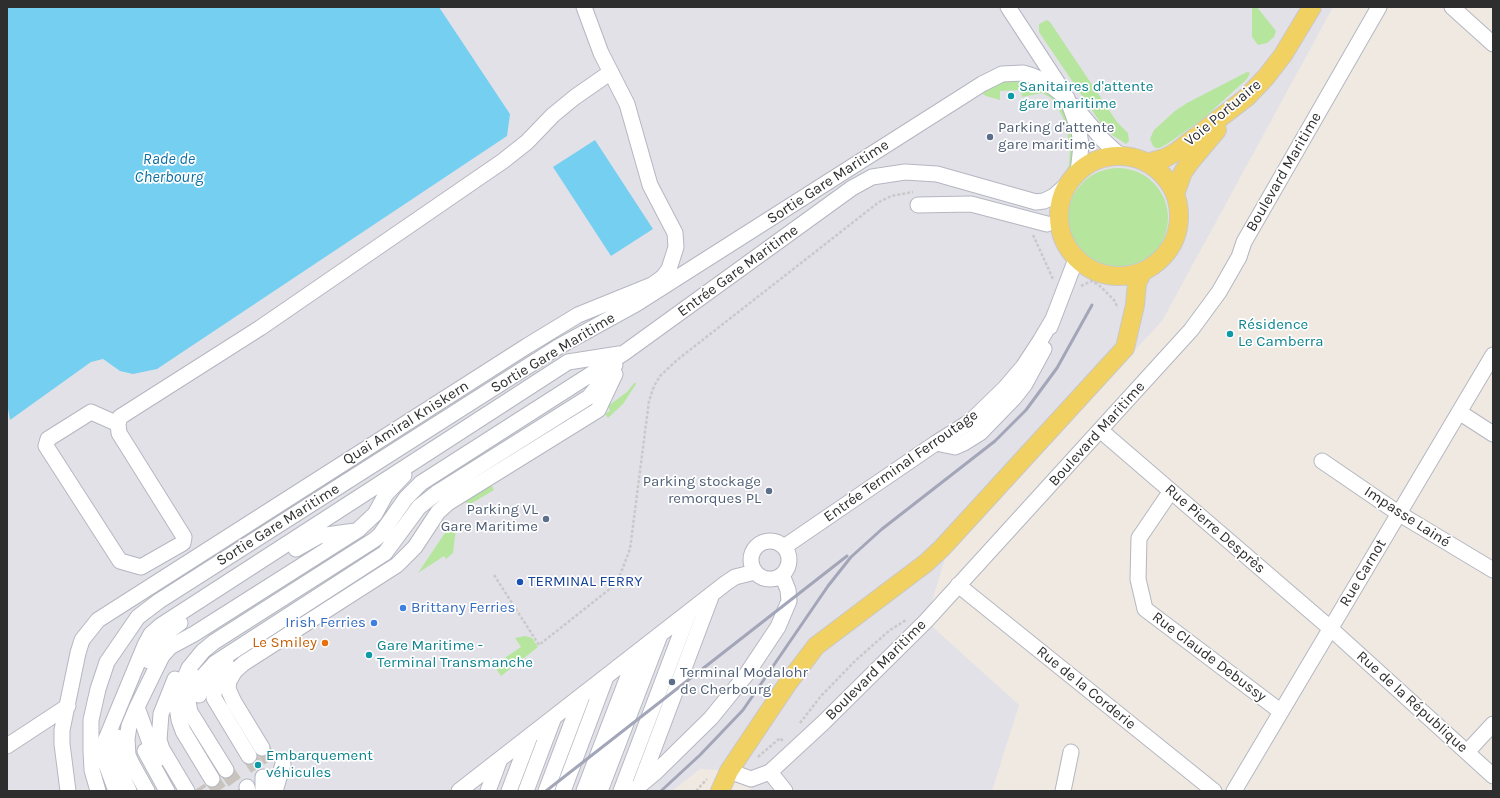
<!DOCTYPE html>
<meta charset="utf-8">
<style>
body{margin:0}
#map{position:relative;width:1500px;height:798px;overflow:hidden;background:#efe9e1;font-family:Karla,sans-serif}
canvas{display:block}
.frame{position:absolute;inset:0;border:8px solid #2e2e2e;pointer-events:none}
</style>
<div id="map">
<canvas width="1500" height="798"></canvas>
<div class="frame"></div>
</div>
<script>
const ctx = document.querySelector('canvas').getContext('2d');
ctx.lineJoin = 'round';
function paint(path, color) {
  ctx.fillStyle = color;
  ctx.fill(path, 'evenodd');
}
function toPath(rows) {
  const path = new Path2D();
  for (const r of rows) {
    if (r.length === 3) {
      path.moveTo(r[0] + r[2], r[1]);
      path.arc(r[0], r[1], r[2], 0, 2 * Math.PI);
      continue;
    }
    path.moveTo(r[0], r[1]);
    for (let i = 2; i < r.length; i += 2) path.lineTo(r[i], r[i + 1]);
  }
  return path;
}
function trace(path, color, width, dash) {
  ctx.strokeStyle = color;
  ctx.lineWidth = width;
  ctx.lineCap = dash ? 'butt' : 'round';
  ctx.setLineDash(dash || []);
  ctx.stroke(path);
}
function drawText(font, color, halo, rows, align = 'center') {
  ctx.font = font + ' Karla,sans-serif';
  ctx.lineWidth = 3.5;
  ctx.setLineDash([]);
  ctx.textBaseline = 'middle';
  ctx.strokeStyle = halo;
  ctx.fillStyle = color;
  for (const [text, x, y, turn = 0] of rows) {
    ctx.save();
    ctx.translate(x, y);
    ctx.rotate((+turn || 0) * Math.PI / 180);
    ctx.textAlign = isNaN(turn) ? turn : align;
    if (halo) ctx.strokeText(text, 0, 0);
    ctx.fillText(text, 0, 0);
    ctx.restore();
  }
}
paint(toPath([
 [439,7,1333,7,1162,321,947,552,926,621,1019,705,992,791,747,791,769,772,700,769,672,791,7,791,7,403,10,419,91,362,103,359,120,371,510,114]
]), '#e3e1e8');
paint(toPath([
 [1252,7,1257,7,1276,31,1274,37,1267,43,1258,45,1252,37],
 [1047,20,1050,22,1117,122,1128,133,1129,141,1126,144,1106,131,1039,32,1039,24],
 [1247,72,1250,73,1247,79,1204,118,1170,142,1160,148,1156,148,1153,146,1150,139,1154,130,1175,111,1187,103],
 [1008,80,1022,80,1037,85,1057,99,1061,106,1067,117,1074,150,1072,163,1068,172,1061,180,1069,165,1070,149,1066,124,1057,106,1051,98,1042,93,1022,97,1021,90,1000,91,1000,100,986,96,978,91,995,82],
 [1118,218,50],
 [635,382,636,384,623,404,608,418,605,414,610,411,608,406,627,392],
 [490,482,494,490,472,503,458,502],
 [451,524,454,525,456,529,453,553,446,559,444,556,418,573],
 [525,636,532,638,538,647,501,676,494,665,521,647,515,638]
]), '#b6e59e');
paint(toPath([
 [7,7,439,7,510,114,507,136,157,369,133,374,120,371,103,359,91,362,10,420,7,403],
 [595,140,653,229,611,256,553,167]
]), '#75cff0');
trace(toPath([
 [262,748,276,768],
 [249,756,263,777],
 [226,770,241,791],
 [211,778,220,791],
 [198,788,200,791]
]), '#c8c4bd', 15, [15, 8]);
const minor = toPath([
 [1008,7,1061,88],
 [1452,7,1493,44],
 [1074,106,1103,140,1116,152,1125,157],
 [918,205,971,204,1047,224],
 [1050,327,1076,259],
 [1459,412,1493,434],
 [118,424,91,412,48,439,46,446,120,561,141,567,183,543,184,537,119,433,118,424,120,417,260,328,503,161,527,142,553,115,575,97,611,72],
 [1100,430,1330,628,1493,776],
 [936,443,955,447,964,443,980,433,1014,398,1025,384,1044,349],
 [1322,461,1398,513,1493,570],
 [1171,491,1139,538,1138,579,1145,609,1280,711],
 [770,560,19],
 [784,547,936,443,971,421,1005,388,1023,367,1040,341,1053,319],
 [296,549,319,536,355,531],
 [958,585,1214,791],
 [149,661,162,640,169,631,180,623],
 [226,663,219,671,214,680,214,698,249,756],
 [195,677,190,688,188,701,190,712,226,770],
 [175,679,161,714,159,740,162,749,187,791],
 [199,695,200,687,205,674,215,663,385,553,419,507,438,492,589,397,615,365],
 [137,707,151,746,158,759],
 [117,737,115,755,117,766,129,791],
 [7,746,68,706],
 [262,748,234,702,228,689,229,681,235,671,244,663,397,565,415,547,438,512,448,503,598,410,615,374],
 [145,751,167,791],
 [1467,752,1493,724],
 [729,771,751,779,770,772,823,723,926,621,1191,330,1219,292,1239,257,1244,242,1379,7],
 [770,772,785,791],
 [212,779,183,731,179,720,177,706,178,694,189,668,203,651,214,642,374,540,380,535,406,498,421,483,624,353,852,188,872,177,905,172,937,174,1036,202,1044,201,1054,196,1069,183],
 [640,785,712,594],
 [247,787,248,791],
 [68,791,62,744,62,730,78,653,82,640,98,620,527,346,578,315,652,285,663,277,669,269,676,247,675,233,650,185,627,104,601,53,584,7],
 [98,791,92,770,91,751,91,720,98,689,107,662,138,617,159,601,558,347,636,304,982,84,1002,74,1023,73,1033,76,1046,82,1067,98,1079,131,1081,145,1078,173],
 [116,791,106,764,106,739,145,645,151,634,160,626,568,362,619,354],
 [147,791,132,764,128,755,127,739,129,726,137,707,162,656,170,647,194,634,358,530,375,514,386,494,404,475],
 [263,791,263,777],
 [275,791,283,764],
 [459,791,726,583,735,577,755,572],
 [488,791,500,759],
 [509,791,530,736],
 [526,791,554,717],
 [546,791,582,696],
 [563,791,606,677],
 [584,791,637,653],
 [600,791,660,635],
 [621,791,689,612],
 [633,791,656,772,711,718,746,675,778,627,789,601,788,590,782,575],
 [1063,791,1071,752],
 [1234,791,1493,355]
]);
const major = toPath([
 [1119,216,60],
 [1147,163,1165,158,1176,152,1247,97,1266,77,1283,55,1312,7],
 [1175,194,1183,172,1191,161,1217,130],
 [720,791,729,771,788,683,816,646,926,563,942,548,1125,348,1135,305,1137,283,1143,271]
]);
trace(minor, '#b4b7c1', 17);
trace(major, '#c9c9c9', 20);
trace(toPath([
 [1033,235,1053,279],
 [1081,286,1092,281,1100,286,1114,300,1118,308],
 [494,575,539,645,611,588,620,575,630,549,649,401,654,386,660,376,677,360,879,202,891,196,913,192],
 [800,723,821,696,856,660,890,630,906,620],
 [758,757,780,738,784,742],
 [696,791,707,779]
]), '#c9c9c9', 2.5, [3, 2]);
trace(minor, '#fff', 15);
trace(major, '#f2d163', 18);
trace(toPath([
 [546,791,847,556],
 [661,791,700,755,743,710,828,586,851,557,882,529,995,441,1026,410,1057,368,1092,305]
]), '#a3a6b8', 3);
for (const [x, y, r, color] of [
 [1011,96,4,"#0f9aa8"],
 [990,137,4,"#5c6f8a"],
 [1230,334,4,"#0f9aa8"],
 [769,491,4,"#5c6f8a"],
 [546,519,4,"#5c6f8a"],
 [520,582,4,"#1a4fb4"],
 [403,608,4,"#3f7fe0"],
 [374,623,4,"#3f7fe0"],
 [325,643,4,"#e8710a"],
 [369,655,4,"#0f9aa8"],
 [672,682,4,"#5c6f8a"],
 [258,765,4,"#0f9aa8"]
]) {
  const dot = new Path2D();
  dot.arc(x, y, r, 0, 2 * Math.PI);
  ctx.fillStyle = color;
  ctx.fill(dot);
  trace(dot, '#fff', 1.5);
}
drawText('15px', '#0d838f', '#fff', [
 ["Sanitaires d'attente",1019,87],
 ["gare maritime",1019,104],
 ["Résidence",1238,325],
 ["Le Camberra",1238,342],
 ["Gare Maritime -",377,646],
 ["Terminal Transmanche",377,663],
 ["Embarquement",266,756],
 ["véhicules",266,773]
], 'left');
drawText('15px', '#2e2e2e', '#fff', [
 ["Voie Portuaire",1223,113,-40],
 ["Boulevard Maritime",1284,172,-60],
 ["Sortie Gare Maritime",828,182,-33],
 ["Entrée Gare Maritime",738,271,-36],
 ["Sortie Gare Maritime",553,353,-31],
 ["Quai Amiral Kniskern",406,423,-32],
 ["Boulevard Maritime",1097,434,-48],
 ["Entrée Terminal Ferroutage",901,466,-35],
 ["Impasse Lainé",1407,517,33],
 ["Sortie Gare Maritime",278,525,-32],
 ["Rue Pierre Desprès",1215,529,41],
 ["Rue Carnot",1363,573,-59],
 ["Rue Claude Debussy",1209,657,37],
 ["Boulevard Maritime",876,670,-45],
 ["Rue de la Corderie",1086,688,39],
 ["Rue de la République",1412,702,42]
]);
drawText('15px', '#4e5e75', '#fff', [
 ["Parking d'attente",998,128],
 ["gare maritime",998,145],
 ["Parking stockage",761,482,"right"],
 ["remorques PL",761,499,"right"],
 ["Parking VL",538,510,"right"],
 ["Gare Maritime",538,527,"right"],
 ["Terminal Modalohr",680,673],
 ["de Cherbourg",680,690]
], 'left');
drawText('15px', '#164399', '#fff', [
 ["TERMINAL FERRY",528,582]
], 'left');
drawText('15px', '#366cbe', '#fff', [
 ["Brittany Ferries",411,608],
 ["Irish Ferries",366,623,"right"]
], 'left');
drawText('15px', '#c56008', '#fff', [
 ["Le Smiley",317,643]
], 'right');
drawText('italic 16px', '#0d6fa3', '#fff', [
 ["Rade de",169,159],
 ["Cherbourg",169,177]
]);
</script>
